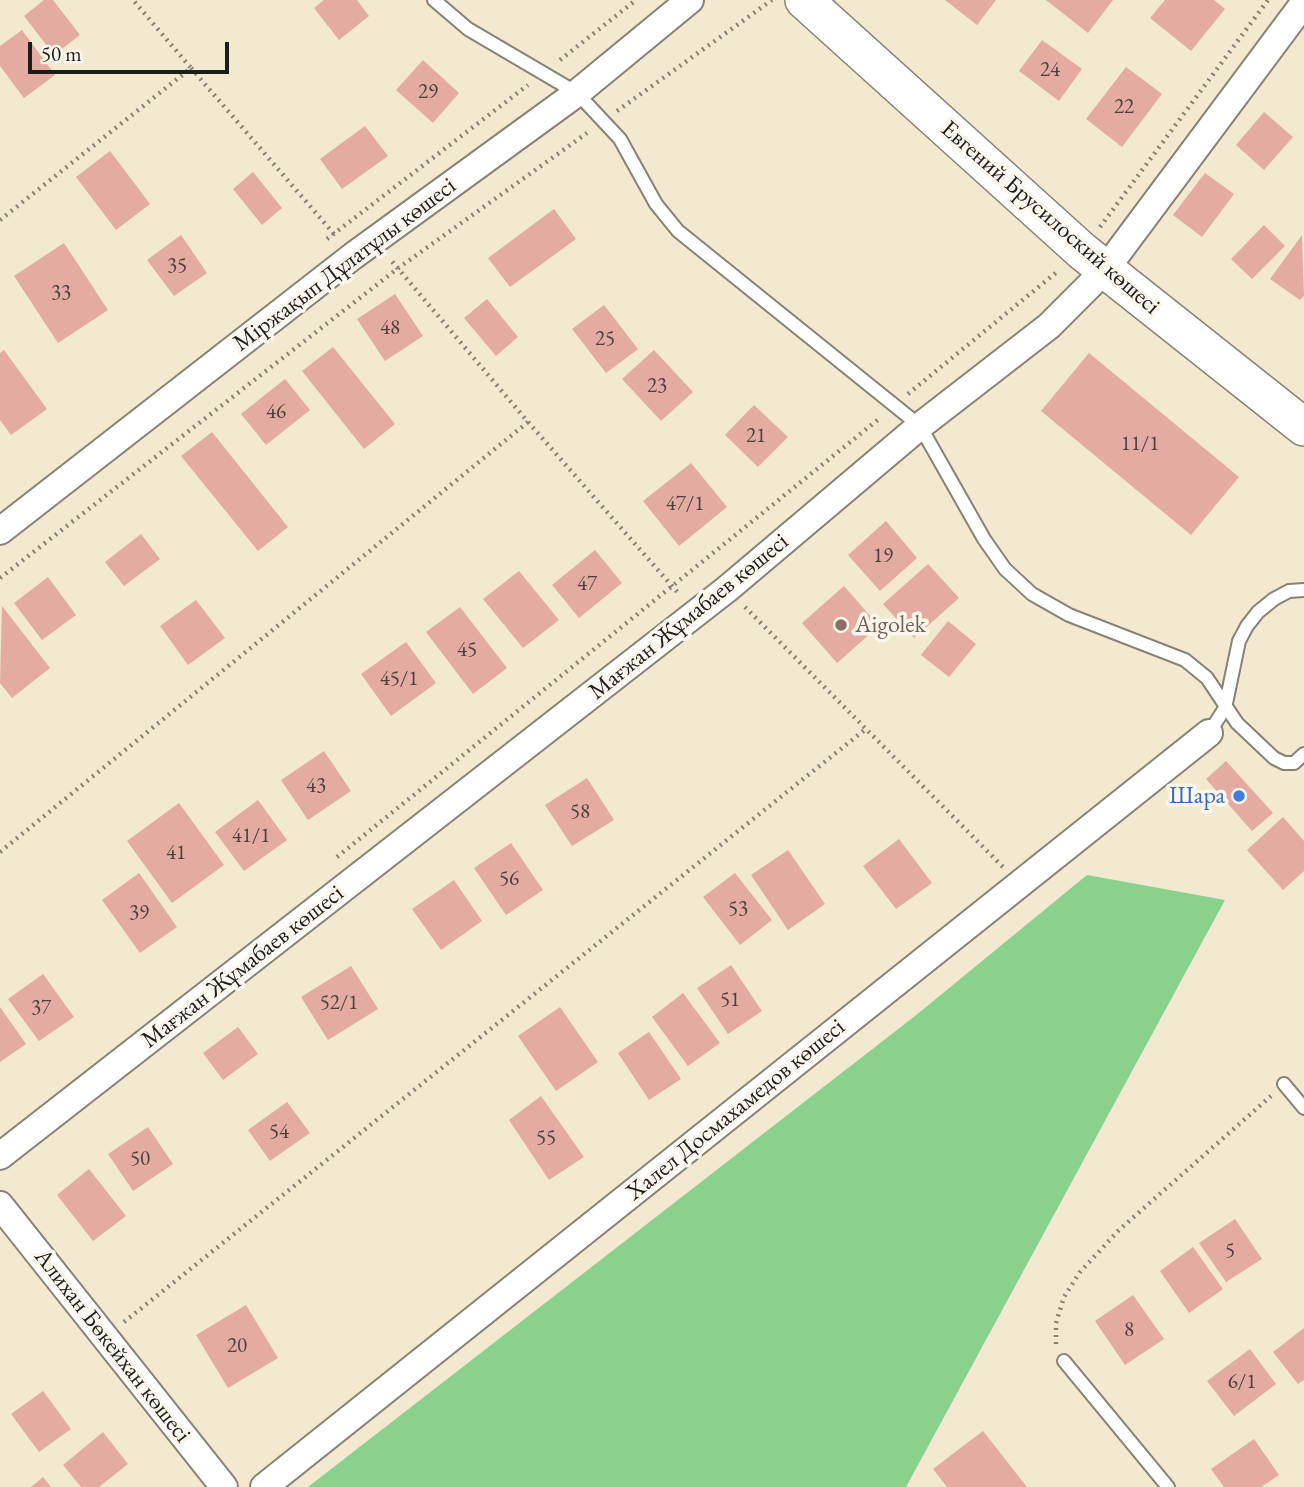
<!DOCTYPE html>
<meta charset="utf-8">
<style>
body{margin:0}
#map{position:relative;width:1304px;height:1487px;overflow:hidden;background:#f2e9d0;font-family:"EB Garamond",serif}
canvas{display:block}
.scale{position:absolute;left:28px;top:42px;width:201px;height:32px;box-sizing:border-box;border:4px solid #1c1c1c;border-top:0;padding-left:9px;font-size:21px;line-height:24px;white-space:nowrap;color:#1c1c1c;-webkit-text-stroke:5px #fbf7ec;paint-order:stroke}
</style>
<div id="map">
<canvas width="1304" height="1487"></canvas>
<div class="scale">50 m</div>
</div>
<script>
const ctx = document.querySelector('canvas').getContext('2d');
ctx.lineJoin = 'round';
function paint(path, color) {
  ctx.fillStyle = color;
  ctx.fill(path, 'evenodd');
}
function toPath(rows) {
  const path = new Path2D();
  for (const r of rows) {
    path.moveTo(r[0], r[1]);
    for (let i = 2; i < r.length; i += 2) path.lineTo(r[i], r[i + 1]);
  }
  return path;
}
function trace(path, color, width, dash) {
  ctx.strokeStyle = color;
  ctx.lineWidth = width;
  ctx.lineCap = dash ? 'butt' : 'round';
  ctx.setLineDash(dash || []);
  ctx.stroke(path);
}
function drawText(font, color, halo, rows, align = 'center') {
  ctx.font = font + ' "EB Garamond",serif';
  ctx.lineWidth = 7;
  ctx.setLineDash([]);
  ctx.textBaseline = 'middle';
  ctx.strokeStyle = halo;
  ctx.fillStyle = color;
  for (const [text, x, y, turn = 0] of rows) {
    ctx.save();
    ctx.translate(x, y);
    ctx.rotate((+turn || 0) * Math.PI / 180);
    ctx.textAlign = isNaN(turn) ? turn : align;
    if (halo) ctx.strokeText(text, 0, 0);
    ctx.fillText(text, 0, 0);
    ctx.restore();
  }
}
paint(toPath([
 [1087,875,1225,900,906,1487,308,1487,915,1016]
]), '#89d18d');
paint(toPath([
 [44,0,53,0,80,35,54,55,24,16],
 [324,0,357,0,369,16,339,40,314,8],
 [945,0,996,0,977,25],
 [1046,0,1113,0,1088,33],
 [1165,0,1214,0,1225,9,1191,51,1150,18],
 [22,30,55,75,24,98,0,66,0,46],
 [1042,40,1082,69,1059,101,1019,71],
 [423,60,459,93,433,123,396,90],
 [1126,67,1162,94,1122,147,1086,119],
 [1264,112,1293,137,1264,170,1236,145],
 [365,126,388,156,342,189,320,159],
 [110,151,150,204,116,230,76,177],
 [253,172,282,208,262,225,233,189],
 [1205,173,1234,194,1202,237,1173,215],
 [554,209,576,239,510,287,488,258],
 [1264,225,1285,246,1252,279,1231,259],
 [181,235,207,273,174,296,147,260],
 [1302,235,1304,296,1300,300,1270,279],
 [64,243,108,310,58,343,14,276],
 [395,294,423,336,385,361,357,319],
 [487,299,518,337,496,356,464,318],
 [604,305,638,349,606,373,572,329],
 [333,347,395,424,364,449,302,371],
 [4,350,47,409,11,435,0,420,0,353],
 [654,350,693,392,661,421,622,379],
 [1089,353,1239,477,1191,535,1041,411],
 [285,379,310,410,266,445,241,414],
 [754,405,788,437,758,467,725,435],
 [212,432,288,527,258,551,181,456],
 [691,463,727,507,679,546,643,501],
 [886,521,917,558,880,591,848,555],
 [141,534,160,559,124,586,105,562],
 [595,550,622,583,579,618,552,585],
 [928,564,959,598,914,638,883,604],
 [519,571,559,620,523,648,483,599],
 [48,577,76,615,42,640,14,603],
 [844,586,879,626,837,663,802,623],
 [196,600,225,638,188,665,160,626],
 [2,606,50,668,12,698,0,683],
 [460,607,507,668,473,694,426,632],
 [948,621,976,644,949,677,921,655],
 [406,642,436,683,391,716,361,674],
 [324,751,351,791,308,820,281,780],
 [1226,761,1273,813,1252,831,1206,779],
 [587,778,614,820,572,846,545,805],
 [258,800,287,840,244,871,215,832],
 [179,803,224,865,172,903,127,841],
 [1283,817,1304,841,1304,871,1283,890,1247,850],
 [899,839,932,883,896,909,863,866],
 [511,843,543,890,506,915,474,868],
 [788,850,825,904,788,930,751,875],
 [139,873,177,927,140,953,102,900],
 [735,873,772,920,740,945,703,897],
 [454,880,482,921,441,950,412,909],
 [731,965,762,1011,728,1034,697,988],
 [351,966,378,1009,328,1040,301,997],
 [43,974,74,1017,39,1041,8,999],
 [683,993,720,1043,688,1066,652,1017],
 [0,1007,26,1044,0,1062],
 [560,1007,598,1062,556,1091,518,1036],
 [238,1027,258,1054,223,1080,203,1053],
 [649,1032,681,1079,649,1100,618,1053],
 [541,1096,584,1157,549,1180,509,1120],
 [287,1102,310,1133,270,1161,248,1130],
 [148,1127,173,1164,133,1191,108,1154],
 [89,1169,126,1216,93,1241,57,1195],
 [1235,1219,1262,1259,1226,1282,1199,1243],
 [1193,1247,1223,1289,1189,1313,1160,1271],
 [1133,1295,1164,1339,1125,1365,1095,1321],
 [246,1305,278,1358,228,1388,196,1335],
 [1304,1328,1304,1380,1298,1384,1273,1352],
 [1250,1349,1276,1384,1234,1416,1207,1381],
 [43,1391,71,1429,39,1452,11,1414],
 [983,1431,1027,1487,947,1487,933,1469],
 [103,1432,128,1464,99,1487,81,1487,63,1465],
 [1254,1439,1279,1475,1261,1487,1224,1487,1211,1469],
 [43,1477,51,1487,31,1487]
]), '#e3aba1');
const lane = toPath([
 [434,0,468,29,577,93,620,139,656,204,678,231,920,426,984,539,1005,569,1032,594,1069,615,1185,660,1207,678,1237,723,1274,758,1284,763,1294,763,1304,754],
 [1209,733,1225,708,1239,641,1247,626,1258,612,1274,599,1289,591,1304,590],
 [1284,1084,1304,1108],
 [1064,1361,1168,1487]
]);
const street = toPath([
 [0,531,353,256,577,93,690,0],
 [0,1156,727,589,920,426,1049,326,1105,270,1304,3],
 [0,1205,224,1487],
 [264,1487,1209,733]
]);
const secondary = toPath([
 [804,0,1082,251,1304,427]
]);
trace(lane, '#878276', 16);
trace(street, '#878276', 30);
trace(secondary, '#878276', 40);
trace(toPath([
 [560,60,636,0],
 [191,68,334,234],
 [617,111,772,0],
 [0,220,191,68,133,0],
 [1100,227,1268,0],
 [327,239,528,85],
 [908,394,1058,271],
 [528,422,679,594],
 [0,578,397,269,587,133],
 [745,607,1003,867],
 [0,852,528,422,390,259],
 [337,857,880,418],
 [124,1322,867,728],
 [1056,1344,1056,1323,1064,1297,1080,1272,1119,1230,1271,1096]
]), '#878276', 4.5, [2, 5]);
trace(lane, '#fff', 12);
trace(street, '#fff', 26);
trace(secondary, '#fff', 37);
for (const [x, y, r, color] of [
 [841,625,7,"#8d6e63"],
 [1239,796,7,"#3f7fe0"]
]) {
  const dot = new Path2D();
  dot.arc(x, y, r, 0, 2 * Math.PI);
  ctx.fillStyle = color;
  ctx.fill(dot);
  trace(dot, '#fbf7ec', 2.5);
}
drawText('21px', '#4e403d', null, [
 ["24",1050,70],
 ["29",428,92],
 ["22",1124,107],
 ["35",177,266],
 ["33",61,293],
 ["48",390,328],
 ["25",605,339],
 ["23",657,386],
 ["46",276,412],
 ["21",756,436],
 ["11/1",1140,444],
 ["47/1",685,504],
 ["19",883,556],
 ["47",587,584],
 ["45",467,650],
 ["45/1",399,679],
 ["43",316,786],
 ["58",580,812],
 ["41/1",251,836],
 ["41",176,853],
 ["56",509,879],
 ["53",738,909],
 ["39",139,913],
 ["51",730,1000],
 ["52/1",339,1003],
 ["37",41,1008],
 ["54",279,1132],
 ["55",546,1138],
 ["50",140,1159],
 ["5",1230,1251],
 ["8",1129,1330],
 ["20",237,1346],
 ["6/1",1242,1382]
]);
drawText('24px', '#1c1c1c', '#fbf7ec', [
 ["Евгений Брусилоский көшесі",1050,218,41],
 ["Міржақып Дұлатұлы көшесі",345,265,-37],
 ["Мағжан Жұмабаев көшесі",689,617,-39],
 ["Мағжан Жұмабаев көшесі",243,967,-38],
 ["Халел Досмахамедов көшесі",736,1110,-39],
 ["Алихан Бөкейхан көшесі",112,1346,52]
]);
drawText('24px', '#785e54', '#fbf7ec', [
 ["Aigolek",855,625]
], 'left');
drawText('24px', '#366cbe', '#fbf7ec', [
 ["Шара",1225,796]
], 'right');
</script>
